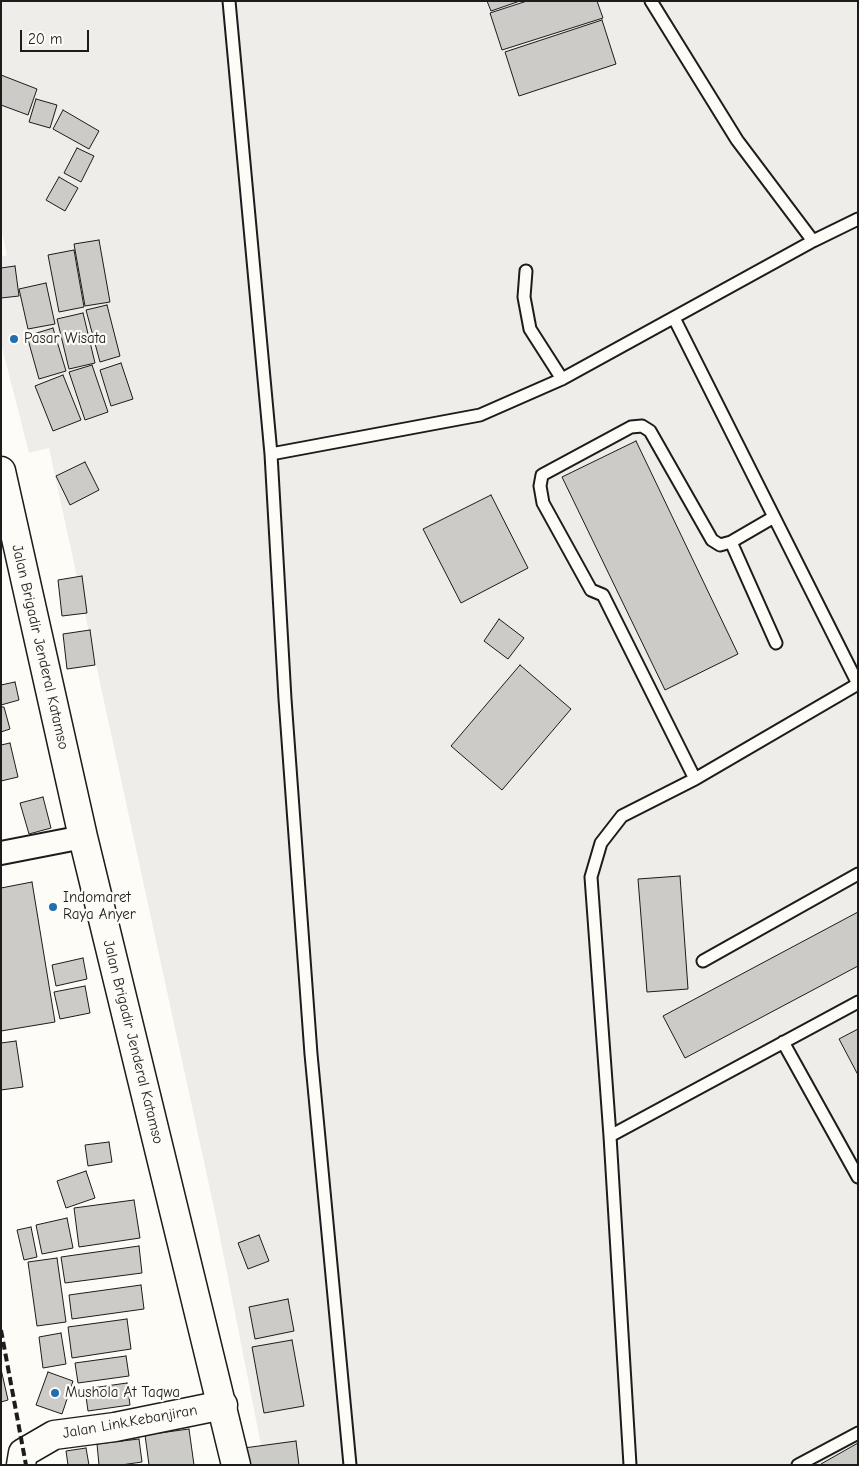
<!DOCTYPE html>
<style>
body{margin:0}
#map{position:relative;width:859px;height:1466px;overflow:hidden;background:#fdfcf7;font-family:"Comic Neue",sans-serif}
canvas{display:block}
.frame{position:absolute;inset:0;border:2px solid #1c1c1c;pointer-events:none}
.scale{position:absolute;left:20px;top:30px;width:69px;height:22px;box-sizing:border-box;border:2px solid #1c1c1c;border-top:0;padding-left:6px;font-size:15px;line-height:18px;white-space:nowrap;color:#1c1c1c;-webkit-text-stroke:4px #fdfcf7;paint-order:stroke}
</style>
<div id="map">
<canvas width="859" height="1466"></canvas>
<div class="frame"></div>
<div class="scale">20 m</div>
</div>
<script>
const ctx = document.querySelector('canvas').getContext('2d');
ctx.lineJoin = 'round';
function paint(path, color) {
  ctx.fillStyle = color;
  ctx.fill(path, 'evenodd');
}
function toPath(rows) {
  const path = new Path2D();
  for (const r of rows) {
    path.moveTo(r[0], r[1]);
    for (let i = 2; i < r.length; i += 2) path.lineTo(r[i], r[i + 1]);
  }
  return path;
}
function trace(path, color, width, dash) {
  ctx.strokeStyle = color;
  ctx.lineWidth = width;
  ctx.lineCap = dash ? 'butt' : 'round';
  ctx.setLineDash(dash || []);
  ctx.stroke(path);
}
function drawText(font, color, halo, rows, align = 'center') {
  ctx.font = font + ' "Comic Neue",sans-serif';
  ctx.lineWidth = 4.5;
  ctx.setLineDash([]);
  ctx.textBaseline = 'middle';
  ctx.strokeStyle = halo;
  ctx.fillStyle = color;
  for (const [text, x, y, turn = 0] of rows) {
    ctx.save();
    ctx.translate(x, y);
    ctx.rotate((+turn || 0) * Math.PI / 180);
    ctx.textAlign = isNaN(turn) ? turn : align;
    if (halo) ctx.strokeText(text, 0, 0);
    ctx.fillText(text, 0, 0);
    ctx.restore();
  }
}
paint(toPath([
 [1,1,858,1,858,1465,265,1465,216,1217,49,448,29,453,1,343,1,298,16,296,1,268,1,257,7,255,1,228]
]), '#eeede9');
const building = toPath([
 [487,1,520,1,491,11,487,1],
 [527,1,597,1,603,18,502,50,490,13,527,1],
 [602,20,616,64,519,96,505,52,602,20],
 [1,75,37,89,28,115,1,105,1,75],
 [36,99,57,105,50,128,29,122,36,99],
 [63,110,99,131,89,149,53,129,63,110],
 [77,148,94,156,81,182,64,173,77,148],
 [59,177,78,188,65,211,46,200,59,177],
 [99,240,110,302,85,306,74,244,99,240],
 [74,250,84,307,59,312,48,255,74,250],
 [15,266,19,296,1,298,1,268,15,266],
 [46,283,55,324,28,329,19,289,46,283],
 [107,305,120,356,100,362,86,310,107,305],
 [83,313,95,363,69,369,57,319,83,313],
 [53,328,66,371,39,379,27,336,53,328],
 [121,363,133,399,111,406,100,370,121,363],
 [92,365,108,412,85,420,69,372,92,365],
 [63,375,81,420,53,431,35,386,63,375],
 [636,441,738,654,665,690,562,477,636,441],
 [85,462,99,490,70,505,56,476,85,462],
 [491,495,528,568,461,603,423,529,491,495],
 [82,576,87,613,62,616,58,580,82,576],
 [499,619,524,638,508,659,484,641,499,619],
 [90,630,95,665,67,669,63,634,90,630],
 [520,665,571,709,502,790,451,746,520,665],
 [15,682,19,700,1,705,1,685,15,682],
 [1,707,4,707,10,729,1,732,1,707],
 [10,743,18,777,1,781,1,745,10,743],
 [43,797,51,828,29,834,20,803,43,797],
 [680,876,688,989,647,992,638,879,680,876],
 [32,882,55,1022,1,1031,1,888,32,882],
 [858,912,858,966,685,1058,663,1016,858,912],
 [83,958,87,979,56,986,52,965,83,958],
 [85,986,90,1013,60,1019,54,992,85,986],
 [858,1029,858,1075,839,1039,858,1029],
 [16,1041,23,1087,1,1090,1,1043,16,1041],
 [109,1142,112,1162,88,1166,85,1145,109,1142],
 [86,1171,95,1198,66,1208,57,1181,86,1171],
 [134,1200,140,1238,79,1247,74,1208,134,1200],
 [67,1218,73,1248,42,1254,36,1225,67,1218],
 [31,1227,37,1257,24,1260,17,1230,31,1227],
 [259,1235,269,1261,248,1269,238,1243,259,1235],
 [139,1246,142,1273,65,1283,61,1257,139,1246],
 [57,1258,66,1322,37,1326,28,1262,57,1258],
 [141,1285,144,1309,72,1319,69,1295,141,1285],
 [288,1299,294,1331,255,1339,249,1307,288,1299],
 [127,1319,131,1349,72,1358,68,1327,127,1319],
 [61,1333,66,1364,43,1368,39,1337,61,1333],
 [292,1340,304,1406,264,1413,252,1347,292,1340],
 [126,1356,129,1376,78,1383,75,1363,126,1356],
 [1,1369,8,1400,1,1402,1,1369],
 [48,1372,73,1381,62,1414,36,1405,48,1372],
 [127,1383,130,1405,88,1411,85,1389,127,1383],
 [189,1429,194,1465,149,1465,145,1435,189,1429],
 [139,1439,142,1462,121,1465,99,1465,97,1444,139,1439],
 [296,1441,299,1465,246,1465,244,1448,296,1441],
 [858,1443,858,1465,821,1465,821,1464,858,1443],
 [86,1448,89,1465,68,1465,66,1451,86,1448]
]);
paint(building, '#cccbc8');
trace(building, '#1c1c1c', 1);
const lane = toPath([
 [229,1,271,454,285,699,311,1054,350,1465],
 [651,1,737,140,813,241],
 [526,271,524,297,530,329,562,379],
 [674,318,858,684],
 [271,454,480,415,562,379,813,241,858,219],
 [731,542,776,643],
 [695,779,603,595,591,590,543,503,540,486,542,475,631,427,642,426,650,431,712,540,720,545,731,542,774,517],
 [703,961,858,874],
 [783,1042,858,1177],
 [610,1136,858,1002],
 [630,1465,610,1136,591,877,601,843,622,816,695,779,858,684],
 [798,1465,858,1433]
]);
const street = toPath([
 [1,853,83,837]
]);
const secondary = toPath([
 [21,1465,23,1453,54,1435,115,1427,223,1405]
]);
const highway = toPath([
 [1,471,83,837,236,1465]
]);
trace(lane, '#1c1c1c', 15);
trace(street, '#1c1c1c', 26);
trace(secondary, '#1c1c1c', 31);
trace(highway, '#1c1c1c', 31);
trace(lane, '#fdfcf7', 11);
trace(street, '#fdfcf7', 22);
trace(secondary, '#fdfcf7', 28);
trace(highway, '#fdfcf7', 28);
trace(toPath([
 [1,1330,26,1465]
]), '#1c1c1c', 4, [8, 4]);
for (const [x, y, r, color] of [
 [14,339,5,"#1f6fb2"],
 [53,907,5,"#1f6fb2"],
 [55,1393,5,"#1f6fb2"]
]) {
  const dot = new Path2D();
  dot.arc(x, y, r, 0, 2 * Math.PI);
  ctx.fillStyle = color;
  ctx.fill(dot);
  trace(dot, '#fdfcf7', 2);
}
drawText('15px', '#1c1c1c', '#fdfcf7', [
 ["Pasar Wisata",24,339],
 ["Indomaret",63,898],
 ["Raya Anyer",63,915],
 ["Mushola At Taqwa",65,1393]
], 'left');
drawText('15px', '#1c1c1c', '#fdfcf7', [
 ["Jalan Brigadir Jenderal Katamso",40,647,77],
 ["Jalan Brigadir Jenderal Katamso",133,1042,76],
 ["Jalan Link.Kebanjiran",130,1422,-10]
]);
</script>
